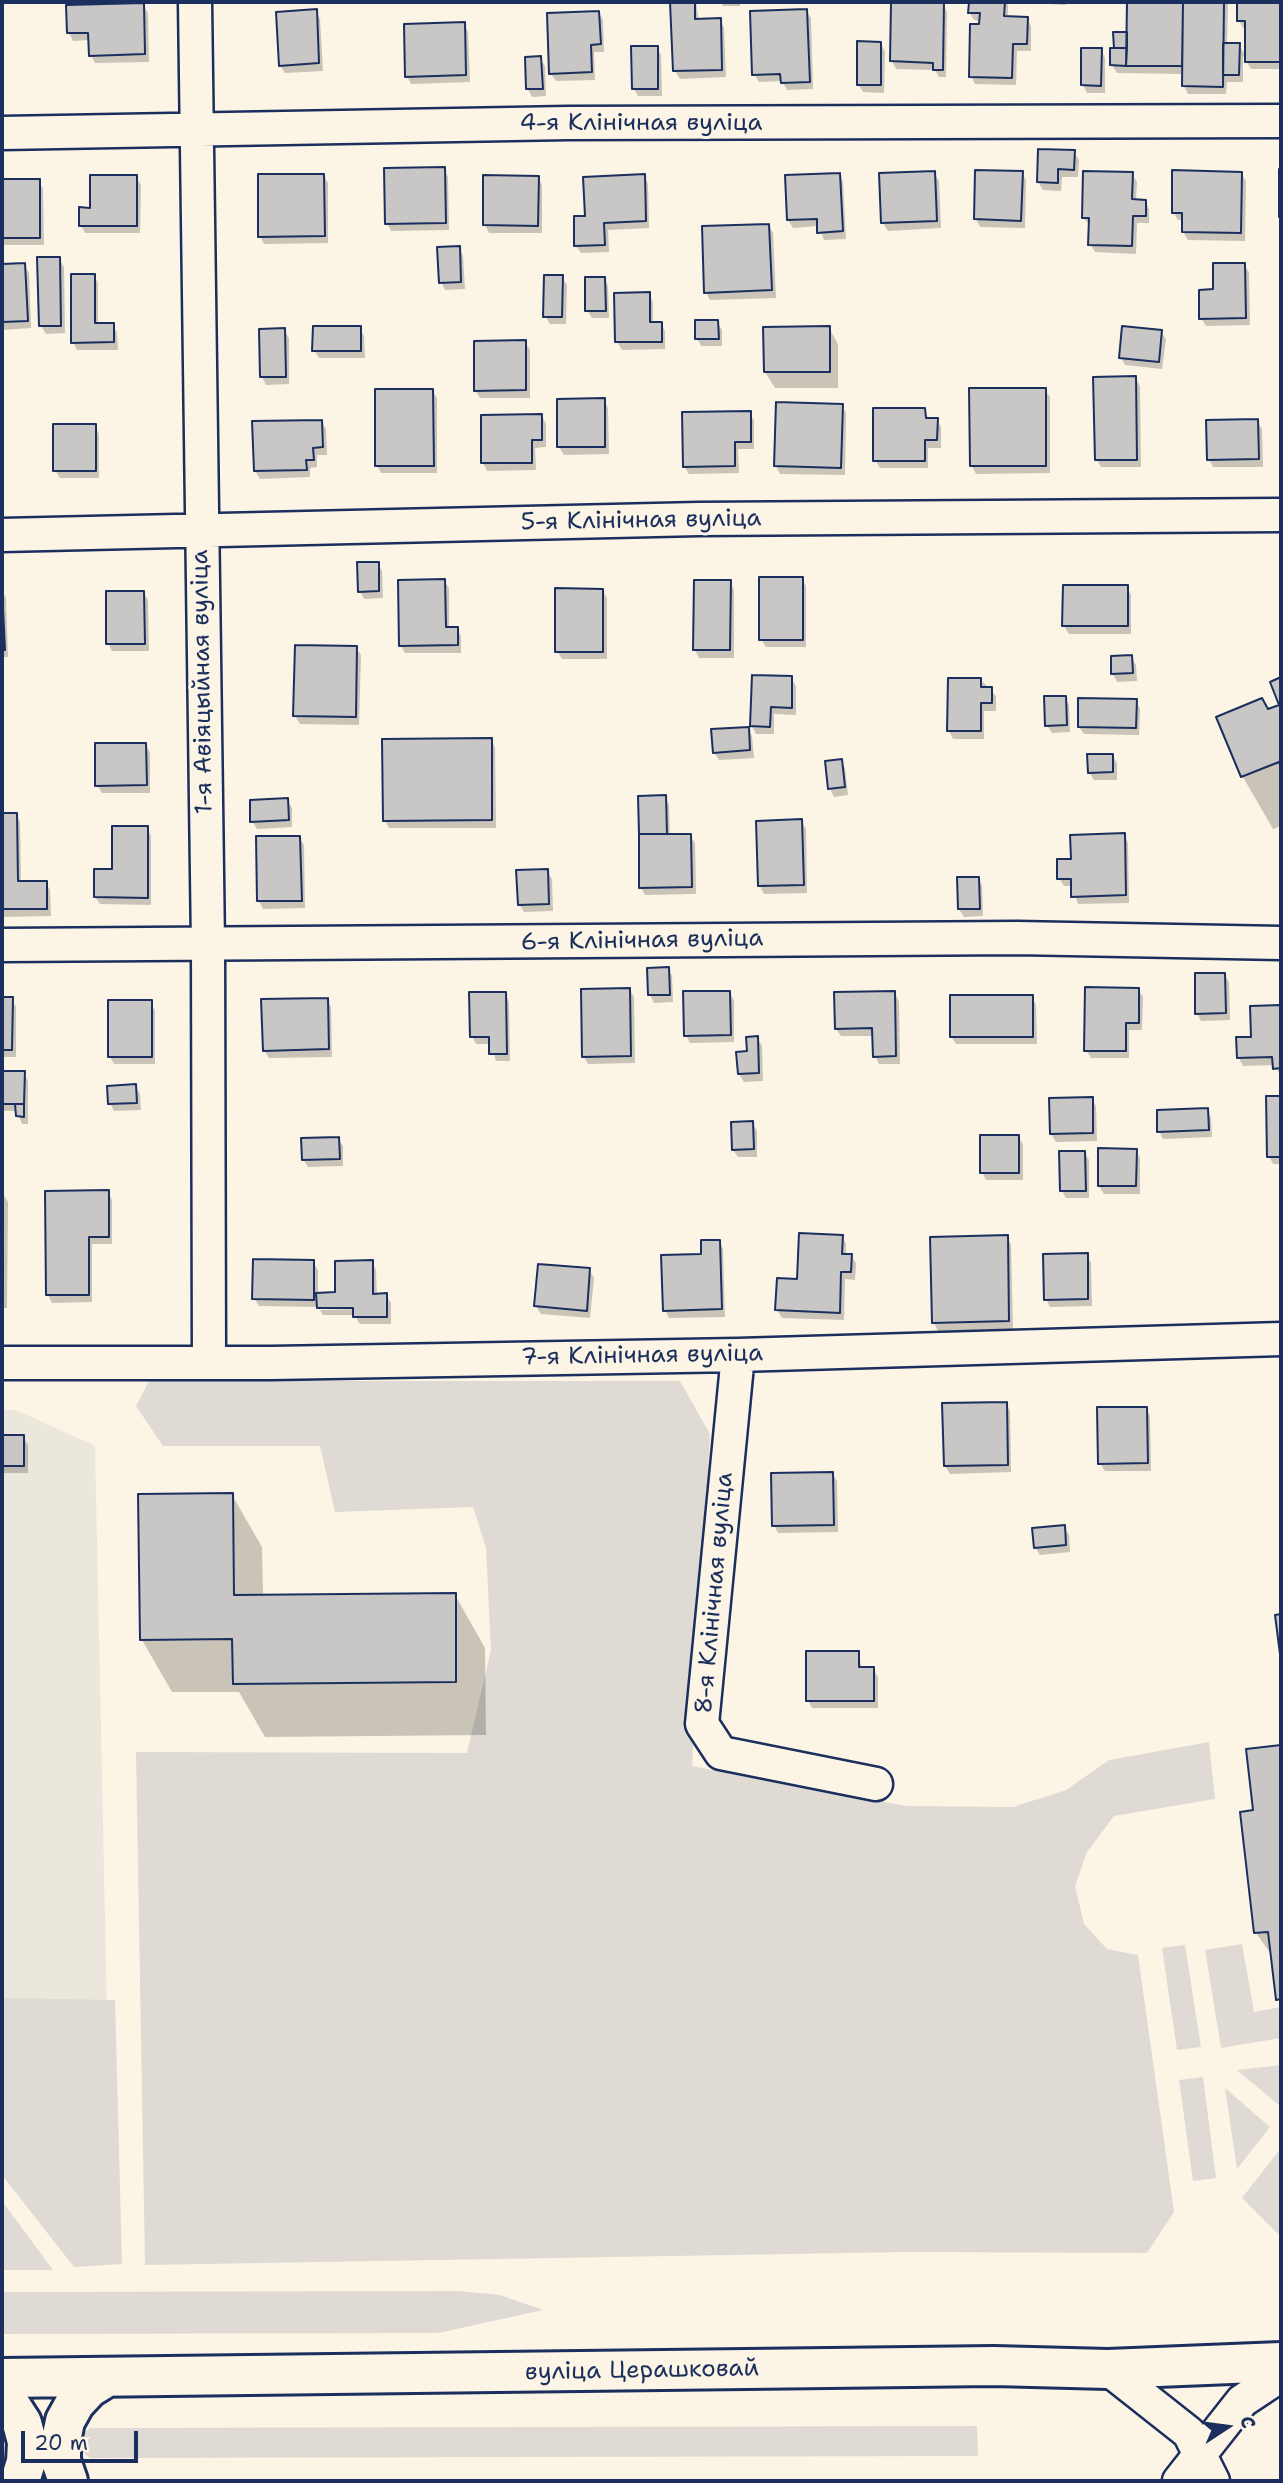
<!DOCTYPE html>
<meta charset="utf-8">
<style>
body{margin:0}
#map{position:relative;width:1283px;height:2483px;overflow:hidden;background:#fcf5e5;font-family:"Shantell Sans",sans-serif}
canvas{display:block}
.frame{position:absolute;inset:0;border:4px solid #1b2f5e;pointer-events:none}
.north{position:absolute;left:1192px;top:2392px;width:70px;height:70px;-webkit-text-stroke:5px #fcf5e5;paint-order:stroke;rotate:77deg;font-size:19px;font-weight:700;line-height:28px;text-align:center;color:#1b2f5e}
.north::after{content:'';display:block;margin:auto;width:24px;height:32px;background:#1b2f5e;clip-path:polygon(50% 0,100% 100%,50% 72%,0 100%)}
.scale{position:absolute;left:21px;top:2431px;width:117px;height:32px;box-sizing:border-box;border:4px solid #1b2f5e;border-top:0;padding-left:9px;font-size:21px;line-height:24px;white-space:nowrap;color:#1b2f5e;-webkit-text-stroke:5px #fcf5e5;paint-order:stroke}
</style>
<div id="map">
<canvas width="1283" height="2483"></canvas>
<div class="frame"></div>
<div class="north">С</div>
<div class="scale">20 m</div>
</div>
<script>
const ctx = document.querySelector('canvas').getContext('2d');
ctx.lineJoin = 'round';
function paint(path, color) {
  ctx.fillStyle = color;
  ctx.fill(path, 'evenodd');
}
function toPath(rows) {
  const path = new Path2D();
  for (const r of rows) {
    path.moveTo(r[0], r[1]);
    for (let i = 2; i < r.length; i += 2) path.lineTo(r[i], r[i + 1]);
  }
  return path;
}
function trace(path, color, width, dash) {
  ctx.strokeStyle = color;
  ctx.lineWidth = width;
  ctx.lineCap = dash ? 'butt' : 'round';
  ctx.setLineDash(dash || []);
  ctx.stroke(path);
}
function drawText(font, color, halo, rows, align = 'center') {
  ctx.font = font + ' "Shantell Sans",sans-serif';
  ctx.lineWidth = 6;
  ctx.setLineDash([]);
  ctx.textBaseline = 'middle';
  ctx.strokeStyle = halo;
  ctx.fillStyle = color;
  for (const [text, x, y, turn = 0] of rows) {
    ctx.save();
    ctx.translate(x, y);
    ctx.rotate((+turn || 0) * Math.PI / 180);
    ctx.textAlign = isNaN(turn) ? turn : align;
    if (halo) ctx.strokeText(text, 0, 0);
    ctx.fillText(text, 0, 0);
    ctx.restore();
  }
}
paint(toPath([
 [2,1410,16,1410,95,1446,109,2106,2,2106]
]), '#ece7dc');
paint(toPath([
 [149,1381,680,1381,710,1434,692,1766,906,1806,1013,1807,1066,1790,1109,1760,1209,1742,1215,1799,1114,1816,1087,1852,1075,1886,1084,1924,1107,1949,1138,1955,1174,2212,1147,2253,906,2252,145,2265,136,1752,467,1753,491,1650,486,1548,473,1507,335,1512,320,1446,163,1446,136,1406],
 [1242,1944,1254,2012,1281,2007,1281,2038,1221,2048,1205,1950],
 [1185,1945,1201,2047,1177,2050,1162,1948],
 [2,1998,115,2000,122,2264,74,2267,2,2175],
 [1281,2065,1281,2107,1237,2070],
 [1203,2077,1216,2178,1193,2181,1179,2080],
 [1225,2088,1270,2127,1237,2169],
 [1281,2148,1281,2237,1242,2198],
 [2,2201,53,2270,2,2270],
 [458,2291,500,2295,543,2310,438,2333,2,2334,2,2292],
 [977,2426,978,2456,90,2458,80,2450,80,2436,90,2428]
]), '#dfdbd4');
paint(toPath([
 [672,2,696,2,699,21,720,20,724,28,726,77,680,79,675,71],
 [720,2,740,2,740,6,723,6],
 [970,2,1008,2,1008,18,1027,18,1031,26,1031,51,1017,51,1016,85,975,84,971,76,981,21,974,20,970,13],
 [1047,2,1066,2,1066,5,1049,4],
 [1129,2,1228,2,1227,45,1239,45,1247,58,1247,28,1243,28,1239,20,1239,2,1281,2,1281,69,1251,69,1243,56,1243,82,1227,82,1226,94,1188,94,1184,86,1184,74,1117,73,1112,65,1115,34,1128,34],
 [943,4,947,12,946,77,939,77,935,70,896,69,892,61],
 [143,5,148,13,149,62,95,63,91,55,90,40,73,41,69,33],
 [316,11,320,19,323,71,285,73,280,65],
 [806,11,811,18,813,89,787,90,782,81,759,82,754,74],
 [599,13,603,20,604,52,594,52,595,80,556,81,551,74],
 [464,24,468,32,470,82,411,84,407,76],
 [880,43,885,51,884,93,863,92,859,85],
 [657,48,661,55,662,96,638,96,634,89],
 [1101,50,1105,58,1105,93,1087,93,1083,85],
 [540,58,545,66,546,96,532,97,528,89],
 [1074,152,1079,160,1078,177,1062,177,1061,191,1043,190,1038,182],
 [444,169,448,177,449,230,391,231,387,223],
 [934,173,939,181,941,228,888,231,883,223],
 [1022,173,1026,180,1025,228,980,227,976,219],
 [1241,173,1246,181,1245,241,1188,240,1183,232,1183,220,1178,220,1173,212],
 [839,174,843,182,846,239,824,240,819,226,793,228,788,220],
 [1132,174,1137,182,1136,201,1145,201,1149,209,1149,223,1137,223,1136,254,1095,252,1090,244,1091,226,1083,218],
 [323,175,328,183,328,243,264,244,260,236],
 [644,176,648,184,649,228,608,230,609,252,581,253,576,246,587,218],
 [136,177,141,185,140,233,85,233,81,225,92,209],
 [538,177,542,185,542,233,489,233,485,225],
 [2,181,39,181,43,189,44,245,2,245],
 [768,225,773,233,776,298,710,300,706,292],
 [459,248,463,256,465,289,445,290,441,282],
 [59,259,64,267,65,333,46,334,41,326],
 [24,265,29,273,31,328,2,330,2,266],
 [1244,265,1249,272,1250,325,1206,326,1201,318,1215,291],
 [94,275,98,283,98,325,113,325,117,333,118,350,77,350,73,342],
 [562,277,567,285,566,324,550,324,545,316],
 [604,279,608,286,609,318,592,318,587,310],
 [649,294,653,302,653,323,661,323,665,331,665,349,622,350,617,342],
 [717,322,722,330,722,346,701,346,697,338],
 [360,328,364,336,365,358,319,358,314,350],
 [829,328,838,344,838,388,775,388,765,372],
 [284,330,289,338,289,384,266,385,262,377],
 [1161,332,1166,339,1162,369,1125,365,1121,357],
 [525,342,530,350,530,398,480,398,475,390],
 [1135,378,1140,386,1141,467,1101,467,1097,460],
 [432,390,437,398,437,473,381,473,377,465],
 [971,390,1045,390,1050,397,1050,473,976,474,972,466],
 [604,400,608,408,609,454,564,455,559,447],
 [842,406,846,413,845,475,780,474,776,466],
 [924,410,929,419,937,420,941,427,941,448,928,448,928,468,880,468,875,460],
 [750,413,754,421,754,449,738,449,739,473,689,474,684,466],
 [542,416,546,424,546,447,535,448,536,470,487,471,483,463],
 [321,421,326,429,327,455,317,455,317,467,310,468,310,477,260,479,255,471],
 [1257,421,1262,429,1263,467,1213,467,1209,459],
 [95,426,99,434,99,478,60,478,55,470],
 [378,564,382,571,383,598,364,599,360,591],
 [802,579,806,586,806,647,766,647,761,639],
 [444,581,449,588,449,629,457,629,461,636,461,653,405,653,401,646],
 [730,582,734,590,734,658,699,658,695,650],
 [1065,587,1127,587,1131,595,1131,634,1069,634,1064,626],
 [602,590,607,598,607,659,562,659,557,651],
 [2,591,6,598,8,657,2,657],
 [143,592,148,600,149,651,112,651,108,643],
 [356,648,361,655,359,725,300,724,295,716],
 [1112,657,1131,657,1136,665,1137,681,1117,682,1113,674],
 [791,678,796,686,796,715,774,714,774,734,756,734,752,726],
 [980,679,996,696,996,711,984,711,984,739,953,739,949,731],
 [1065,697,1069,705,1070,732,1052,733,1047,725],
 [1136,701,1140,709,1139,735,1084,734,1079,727],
 [1281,706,1281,826,1273,829,1243,777,1218,718,1268,711],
 [748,729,752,736,754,758,719,760,714,752],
 [491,740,495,747,496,828,389,828,385,821],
 [145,745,150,752,150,793,102,793,97,785],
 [1112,755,1117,763,1117,780,1094,780,1089,772],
 [841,761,845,768,848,795,834,797,830,789,827,762],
 [665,797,669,805,670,836,690,836,695,843,696,894,645,895,641,887],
 [287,800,292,808,292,827,257,829,252,821],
 [2,815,16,815,20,822,21,883,46,883,50,890,51,916,2,917],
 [801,821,806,829,807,893,764,894,760,886],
 [147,828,151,836,151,905,100,904,95,897],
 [1124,835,1128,843,1129,903,1078,904,1073,886,1064,886,1059,878,1073,861],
 [299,837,304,845,305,908,263,909,259,901],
 [547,871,552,879,553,911,524,912,519,904],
 [978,878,982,886,983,916,964,917,959,909],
 [668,969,672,976,673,1002,654,1003,650,995],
 [1224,975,1229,982,1230,1020,1201,1021,1197,1013],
 [629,989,634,997,635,1063,588,1064,584,1057],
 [1138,989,1143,997,1142,1030,1129,1030,1129,1058,1091,1058,1086,1050],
 [729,993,734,1000,734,1042,690,1043,686,1035],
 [894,993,899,1001,900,1064,879,1064,875,1056,874,1036,841,1036,836,1029],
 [505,994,509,1002,510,1061,496,1061,491,1044,476,1044,472,1036],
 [1032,997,1036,1005,1037,1044,956,1044,951,1036],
 [2,999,12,999,16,1007,16,1057,2,1057],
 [327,999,331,1007,332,1057,269,1058,264,1050],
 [150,1002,155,1010,155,1064,114,1064,110,1057],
 [1252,1007,1281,1007,1281,1076,1274,1065,1243,1066,1239,1058,1252,1039],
 [757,1038,762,1046,763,1081,744,1082,739,1074],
 [2,1073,24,1073,28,1081,28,1124,22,1124,17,1111,2,1111],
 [135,1086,140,1094,141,1110,114,1111,110,1103],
 [1268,1098,1281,1098,1281,1164,1273,1164,1269,1156],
 [1092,1099,1096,1106,1097,1141,1056,1142,1051,1134],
 [1207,1110,1211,1118,1212,1137,1163,1139,1159,1131],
 [752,1123,757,1131,757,1157,738,1157,733,1150],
 [1018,1137,1023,1144,1023,1180,986,1180,982,1172],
 [338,1139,343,1146,343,1166,308,1167,303,1159],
 [1136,1150,1140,1158,1140,1194,1104,1194,1099,1186],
 [1084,1152,1089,1160,1089,1198,1066,1198,1062,1191],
 [2,1192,8,1202,7,1308,2,1308],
 [108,1192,112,1200,112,1244,92,1244,92,1302,52,1303,48,1295],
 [842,1236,846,1244,846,1255,851,1256,856,1263,855,1280,845,1279,844,1320,782,1318,777,1310,799,1281],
 [1007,1237,1011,1245,1013,1329,938,1331,934,1323],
 [719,1242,723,1249,725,1317,669,1318,665,1310,703,1255],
 [1087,1255,1091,1263,1092,1306,1050,1307,1046,1299],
 [313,1262,318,1270,318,1294,337,1294,372,1262,376,1270,377,1296,386,1295,391,1303,391,1324,360,1324,354,1315,323,1315,318,1307,259,1306,254,1298],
 [320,1306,362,1306,362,1309,320,1310],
 [589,1270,594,1278,590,1318,541,1314,536,1306],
 [1006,1404,1010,1411,1011,1472,950,1474,945,1466],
 [1146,1408,1150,1416,1151,1471,1105,1471,1100,1463],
 [2,1437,23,1437,28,1445,28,1473,2,1473],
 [832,1473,837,1481,838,1532,778,1533,774,1525],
 [232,1495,262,1547,263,1597,455,1595,485,1648,486,1735,265,1737,239,1692,172,1692,142,1640],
 [1064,1527,1069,1535,1070,1552,1040,1555,1035,1547],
 [858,1653,862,1669,873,1669,878,1677,878,1708,812,1708,808,1700],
 [1281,1747,1281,2005,1273,1957,1256,1933,1255,1812,1248,1751]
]), '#0003');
const building = toPath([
 [670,2,695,2,695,19,721,18,722,70,673,71,670,2],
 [891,2,944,2,943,70,933,70,933,63,890,61,891,2],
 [969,2,1005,2,1004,16,1028,17,1027,44,1013,44,1012,78,969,77,970,24,979,24,980,13,968,13,969,2],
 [1127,2,1183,2,1182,66,1126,66,1127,2],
 [1183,2,1224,2,1223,87,1182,86,1183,2],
 [1237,2,1281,2,1281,62,1245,62,1245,21,1237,21,1237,2],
 [144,3,145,54,89,56,88,33,67,33,66,5,144,3],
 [317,9,319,63,279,66,276,12,317,9],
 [807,9,810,82,781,83,780,74,752,75,750,11,807,9],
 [599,11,601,44,591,45,592,72,549,74,547,13,599,11],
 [465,22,466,75,405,77,404,24,465,22],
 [1113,32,1127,32,1127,48,1114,48,1113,32],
 [857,41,881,42,881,85,857,85,857,41],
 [1223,43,1240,43,1239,75,1223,75,1223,43],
 [631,46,658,46,658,89,632,89,631,46],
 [1081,48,1102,48,1101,86,1081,85,1081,48],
 [1110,48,1127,48,1126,66,1110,65,1110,48],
 [541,56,543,89,526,89,525,57,541,56],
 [1038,149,1075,150,1074,170,1058,169,1058,183,1037,182,1038,149],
 [445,167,446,223,385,224,384,168,445,167],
 [1279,169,1281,169,1281,217,1279,217,1279,169],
 [975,170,1023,171,1021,221,974,219,975,170],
 [1172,170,1242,172,1241,233,1182,232,1182,213,1172,213,1172,170],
 [935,171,937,221,881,223,879,173,935,171],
 [1083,171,1133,172,1132,199,1146,200,1146,216,1133,216,1132,246,1088,245,1089,218,1082,218,1083,171],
 [840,173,843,231,817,233,817,219,787,220,785,175,840,173],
 [258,174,324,174,325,236,258,237,258,174],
 [645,174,646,221,604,223,605,245,574,246,574,216,585,216,583,177,645,174],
 [90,175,137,175,137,226,79,226,79,207,90,208,90,175],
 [483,175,539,176,538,226,483,225,483,175],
 [2,179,40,179,40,238,2,238,2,179],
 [769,224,772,290,704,293,702,226,769,224],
 [460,246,461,282,439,283,437,247,460,246],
 [37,257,60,257,61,326,39,326,37,257],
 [25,263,28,321,2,322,2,264,25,263],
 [1213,263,1245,263,1246,318,1199,319,1199,290,1213,289,1213,263],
 [71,274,95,274,95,323,114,323,114,342,71,343,71,274],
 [544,275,563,275,562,317,543,317,544,275],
 [585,277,605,277,606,311,585,311,585,277],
 [650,292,650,322,662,322,662,342,615,342,614,293,650,292],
 [695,320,718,320,719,339,695,339,695,320],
 [313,326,361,326,361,351,312,351,313,326],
 [830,326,830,372,764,372,763,327,830,326],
 [1122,326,1162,330,1159,362,1119,358,1122,326],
 [285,328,286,377,260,377,259,329,285,328],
 [526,340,526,390,474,391,474,341,526,340],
 [1136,376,1137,460,1095,460,1093,377,1136,376],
 [969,388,1046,388,1046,466,970,466,969,388],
 [375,389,433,389,434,466,375,466,375,389],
 [605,398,605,447,557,447,557,399,605,398],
 [776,402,843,404,841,468,774,466,776,402],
 [873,408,925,408,926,418,938,418,937,440,925,440,925,461,873,461,873,408],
 [751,411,751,442,735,442,735,466,683,467,682,412,751,411],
 [542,414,542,440,532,440,532,463,481,463,481,415,542,414],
 [1258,419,1259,459,1207,460,1206,420,1258,419],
 [322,420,323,447,313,448,314,460,306,460,307,470,254,471,252,421,322,420],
 [53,424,96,424,96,471,53,471,53,424],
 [357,562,379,562,379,591,358,592,357,562],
 [759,577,803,577,803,640,759,640,759,577],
 [445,579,446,627,458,627,458,645,399,646,398,580,445,579],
 [694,580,731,580,730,650,693,650,694,580],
 [1063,585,1128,585,1128,626,1062,626,1063,585],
 [2,588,5,650,2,650,2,588],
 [555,588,603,589,603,652,555,652,555,588],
 [106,591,144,591,145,644,106,644,106,591],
 [295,645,357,646,356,717,293,716,295,645],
 [1132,655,1133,673,1111,674,1111,656,1132,655],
 [752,675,792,676,792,708,771,707,770,727,750,726,752,675],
 [1281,677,1281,768,1279,762,1241,777,1216,717,1262,698,1268,709,1279,705,1270,682,1281,677],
 [948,678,981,678,981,687,992,687,992,703,981,703,981,731,947,731,948,678],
 [1044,696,1066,696,1067,725,1045,726,1044,696],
 [1078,698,1137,699,1136,728,1078,727,1078,698],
 [749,727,750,750,713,753,711,729,749,727],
 [492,738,492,820,383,821,382,739,492,738],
 [95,743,146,743,147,785,95,786,95,743],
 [1087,754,1113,754,1113,772,1088,773,1087,754],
 [842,759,845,787,828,789,825,761,842,759],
 [666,795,667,834,639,834,638,796,666,795],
 [288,798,289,820,250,822,250,800,288,798],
 [2,813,17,813,18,881,47,881,47,909,2,909,2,813],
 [802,819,804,885,758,886,756,821,802,819],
 [112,826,148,826,148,898,94,897,94,869,112,869,112,826],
 [1125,833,1126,895,1071,897,1071,879,1057,879,1057,859,1071,859,1070,835,1125,833],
 [639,834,691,834,692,887,639,888,639,834],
 [256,836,300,836,302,901,257,901,256,836],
 [548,869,549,904,518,905,516,870,548,869],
 [957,877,979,877,980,909,958,909,957,877],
 [669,967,670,995,648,995,647,968,669,967],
 [1195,973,1225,973,1226,1013,1195,1014,1195,973],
 [1085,987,1139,988,1139,1023,1126,1023,1126,1051,1084,1051,1085,987],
 [630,988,631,1056,582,1057,581,989,630,988],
 [683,991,730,991,731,1035,684,1036,683,991],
 [895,991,896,1056,873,1057,872,1028,835,1029,834,992,895,991],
 [469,992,506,992,507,1054,489,1054,489,1037,470,1037,469,992],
 [950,995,1033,995,1033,1037,950,1037,950,995],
 [2,997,13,997,12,1050,2,1050,2,997],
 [328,998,329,1049,263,1051,261,999,328,998],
 [108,1000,152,1000,152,1057,108,1057,108,1000],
 [1281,1005,1281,1068,1273,1069,1272,1057,1237,1058,1236,1037,1251,1037,1250,1006,1281,1005],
 [758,1036,759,1073,738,1074,736,1052,747,1051,746,1037,758,1036],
 [2,1071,25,1071,24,1104,2,1104,2,1071],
 [136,1084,137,1103,108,1104,107,1086,136,1084],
 [1266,1096,1281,1096,1281,1157,1267,1157,1266,1096],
 [1093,1097,1093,1133,1050,1134,1049,1098,1093,1097],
 [15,1104,24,1104,24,1117,16,1116,15,1104],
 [1208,1108,1209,1130,1157,1132,1157,1110,1208,1108],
 [753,1121,754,1149,732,1150,731,1122,753,1121],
 [980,1135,1019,1135,1019,1173,980,1173,980,1135],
 [339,1137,340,1159,302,1160,301,1138,339,1137],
 [1098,1148,1137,1149,1136,1186,1098,1186,1098,1148],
 [1059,1151,1085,1151,1086,1191,1060,1191,1059,1151],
 [109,1190,109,1237,89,1237,89,1295,46,1295,45,1191,109,1190],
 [799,1233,843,1235,842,1254,852,1254,851,1272,841,1272,840,1313,775,1310,777,1278,797,1279,799,1233],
 [1008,1235,1009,1321,932,1323,930,1237,1008,1235],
 [701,1240,720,1240,722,1309,663,1311,661,1255,701,1254,701,1240],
 [1088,1253,1088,1299,1044,1300,1043,1254,1088,1253],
 [253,1259,314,1260,314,1300,252,1299,253,1259],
 [373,1260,373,1294,387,1293,387,1317,353,1317,353,1308,317,1308,316,1293,335,1292,335,1261,373,1260],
 [538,1264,590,1268,587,1311,534,1306,538,1264],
 [1007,1402,1008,1465,944,1466,942,1403,1007,1402],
 [1097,1407,1147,1407,1148,1463,1098,1464,1097,1407],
 [2,1435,24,1435,24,1466,2,1466,2,1435],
 [833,1472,834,1525,772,1526,771,1473,833,1472],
 [233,1493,234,1595,456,1593,456,1682,233,1684,232,1639,140,1640,138,1494,233,1493],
 [1065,1525,1066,1545,1034,1548,1032,1528,1065,1525],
 [1281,1614,1281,1662,1275,1615,1281,1614],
 [806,1651,859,1651,859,1667,874,1667,874,1701,806,1701,806,1651],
 [1281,1745,1281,1999,1276,2000,1268,1932,1254,1933,1240,1812,1253,1810,1246,1749,1281,1745]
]);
paint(building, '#c8c7c6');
trace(building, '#1b2f5e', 2);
const street = toPath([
 [195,2,208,945,209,1363],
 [2,133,568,123,1281,121],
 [2,535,699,519,1281,515],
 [2,945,1017,938,1281,943],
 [738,1355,702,1724,721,1753,876,1784],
 [2,1363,271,1363,738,1355,1281,1339],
 [1108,2369,1189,2433,1213,2481],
 [1179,2481,1242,2401,1281,2375]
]);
const primary = toPath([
 [2,2378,994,2366,1108,2369,1281,2362],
 [2,2392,22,2423,27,2442,26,2462,20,2481],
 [68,2481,61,2461,61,2441,65,2421,75,2403,89,2388,107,2377]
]);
trace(street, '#1b2f5e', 37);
trace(primary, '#1b2f5e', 44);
trace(street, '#fcf5e5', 32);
trace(primary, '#fcf5e5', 38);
drawText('24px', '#1b2f5e', '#fcf5e5', [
 ["4-я Клінічная вуліца",641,124],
 ["5-я Клінічная вуліца",641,521,-1],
 ["1-я Авіяцыйная вуліца",203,682,-91],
 ["6-я Клінічная вуліца",642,941,-1],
 ["7-я Клінічная вуліца",642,1356,-1],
 ["8-я Клінічная вуліца",715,1593,-85],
 ["вуліца Церашковай",642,2371,-1]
]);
</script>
